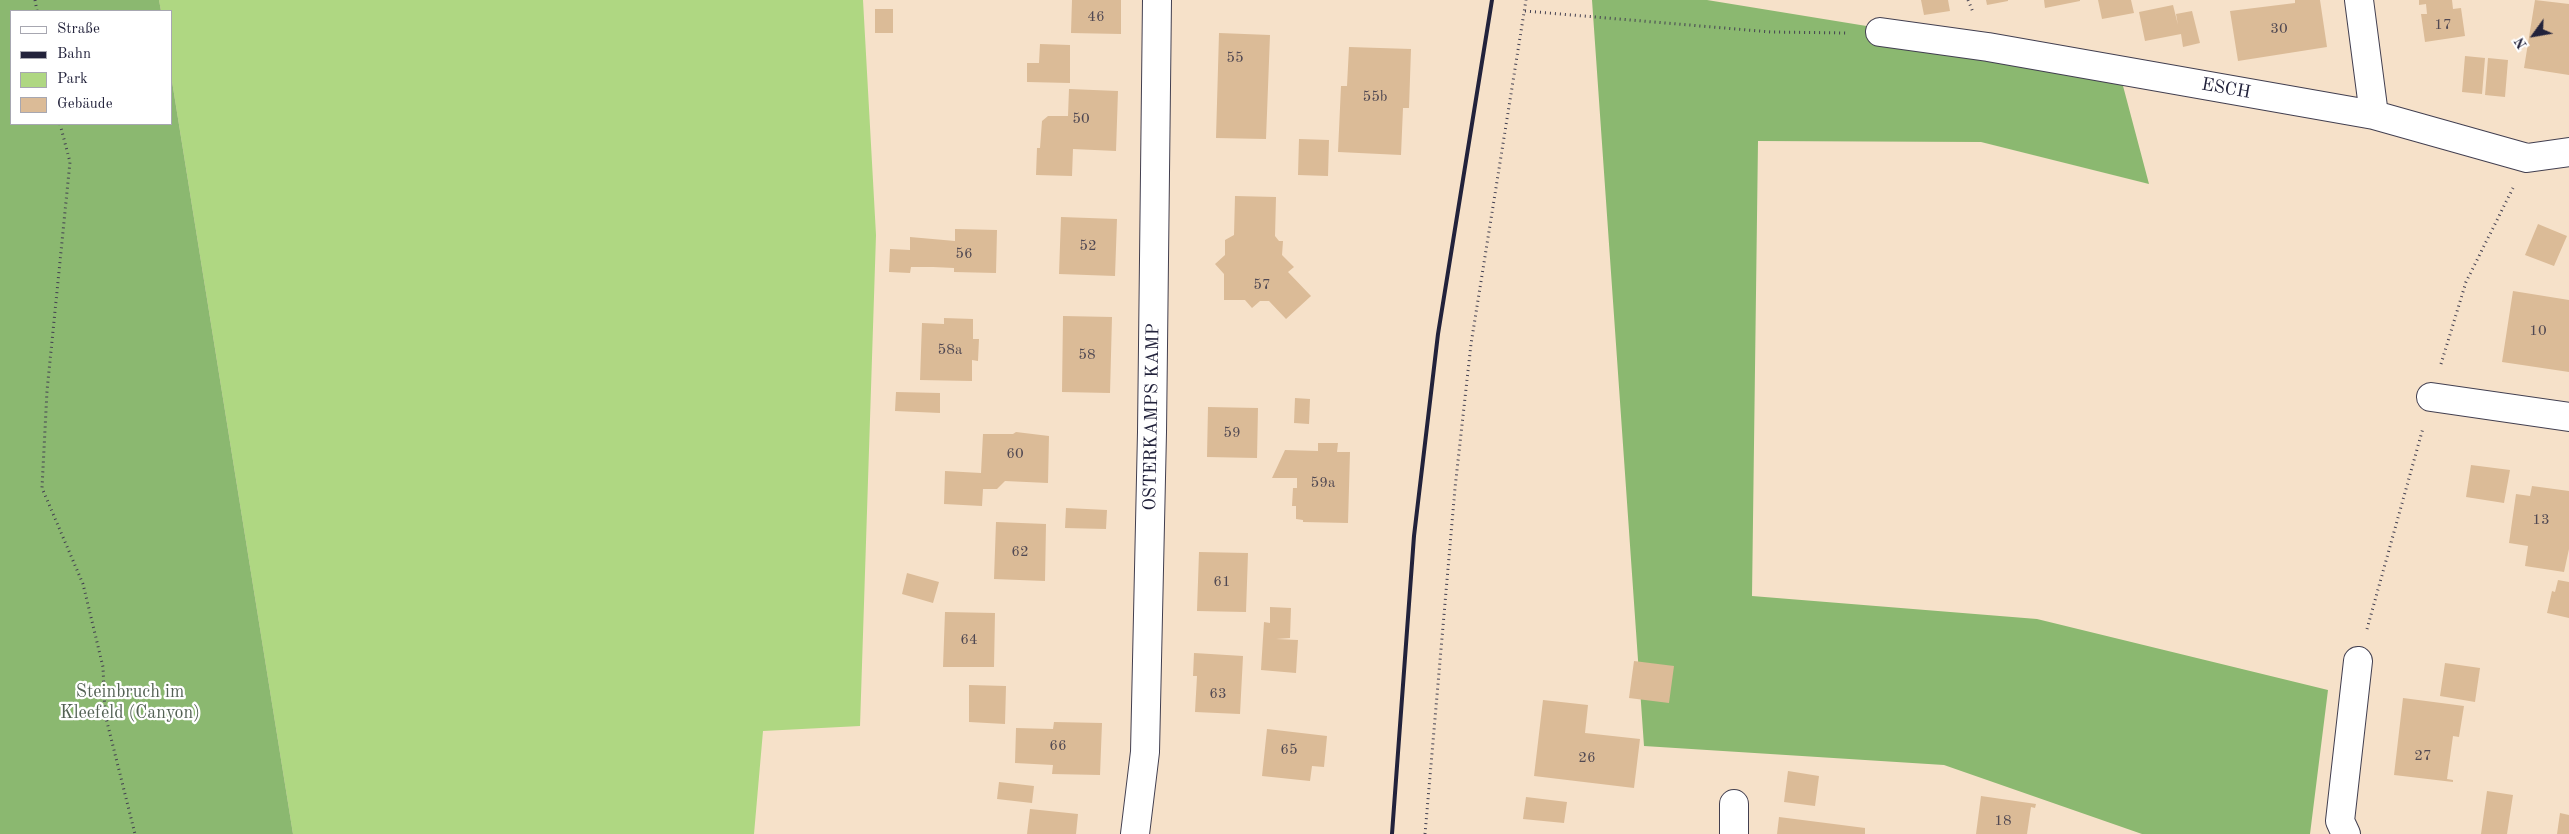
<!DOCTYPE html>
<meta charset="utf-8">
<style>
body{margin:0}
#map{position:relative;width:2569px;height:834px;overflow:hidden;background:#f6e1c9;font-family:"Old Standard TT",serif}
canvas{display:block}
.legend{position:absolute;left:10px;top:10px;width:162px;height:115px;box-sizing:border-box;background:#fff;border:1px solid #a7a7b1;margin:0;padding:6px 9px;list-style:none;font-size:15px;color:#22223b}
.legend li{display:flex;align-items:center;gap:10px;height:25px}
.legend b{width:25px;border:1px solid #a7a7b1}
.north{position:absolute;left:2509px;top:10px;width:50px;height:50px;-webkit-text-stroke:4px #fff;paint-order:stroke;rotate:238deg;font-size:14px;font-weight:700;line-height:20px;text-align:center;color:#22223b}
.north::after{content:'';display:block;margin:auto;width:18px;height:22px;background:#22223b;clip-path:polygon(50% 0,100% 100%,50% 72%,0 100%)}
</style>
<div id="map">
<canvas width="2569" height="834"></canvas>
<ul class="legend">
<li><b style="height:6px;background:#fff"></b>Straße</li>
<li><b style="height:6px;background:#22223b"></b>Bahn</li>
<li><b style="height:14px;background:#afd782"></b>Park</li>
<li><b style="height:14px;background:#dbbb97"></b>Gebäude</li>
</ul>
<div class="north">N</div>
</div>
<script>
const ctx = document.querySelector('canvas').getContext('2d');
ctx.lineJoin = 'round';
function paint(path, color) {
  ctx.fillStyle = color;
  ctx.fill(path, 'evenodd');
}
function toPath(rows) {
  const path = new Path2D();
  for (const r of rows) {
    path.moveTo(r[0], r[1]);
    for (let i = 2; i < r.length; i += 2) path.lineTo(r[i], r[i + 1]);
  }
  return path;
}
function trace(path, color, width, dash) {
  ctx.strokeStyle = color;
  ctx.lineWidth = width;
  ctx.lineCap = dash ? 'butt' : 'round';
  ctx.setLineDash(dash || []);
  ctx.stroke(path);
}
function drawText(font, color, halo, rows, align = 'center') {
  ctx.font = font + ' "Old Standard TT",serif';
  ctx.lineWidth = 4.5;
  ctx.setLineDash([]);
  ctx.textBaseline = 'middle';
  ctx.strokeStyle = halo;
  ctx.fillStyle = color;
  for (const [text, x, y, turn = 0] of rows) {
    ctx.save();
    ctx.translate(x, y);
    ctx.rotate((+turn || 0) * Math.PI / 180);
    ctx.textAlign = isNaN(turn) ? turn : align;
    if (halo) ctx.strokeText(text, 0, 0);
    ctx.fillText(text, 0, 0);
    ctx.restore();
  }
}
paint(toPath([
 [159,0,863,0,876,235,860,726,763,731,754,834,293,834,171,75,171,11,161,11]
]), '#afd782');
paint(toPath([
 [0,0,159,0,161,11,11,11,11,124,171,124,171,75,293,834,0,834],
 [1592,0,1707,0,2118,67,2149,184,1981,142,1758,141,1752,596,2037,619,2328,690,2310,834,2142,834,1944,765,1644,746]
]), '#8bb870');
paint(toPath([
 [1072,0,1121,0,1121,34,1071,33],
 [1921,0,1948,0,1950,11,1924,15],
 [1986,0,2008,0,2008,1,1987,5],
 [2044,0,2080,0,2080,1,2045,8],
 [2098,0,2131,0,2134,13,2102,19],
 [2295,0,2320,0,2327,47,2238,61,2230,11,2295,3],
 [2419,0,2452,0,2453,9,2461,8,2465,36,2425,42,2421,14,2427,14,2426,4,2419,5],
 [2535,0,2569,4,2569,75,2524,68],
 [2173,5,2178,25,2176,14,2192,11,2200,43,2183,47,2181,34,2145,41,2139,12],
 [875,9,893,9,893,33,875,33],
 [1219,33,1270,35,1266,139,1216,138],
 [1040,44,1070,45,1070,83,1027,82,1027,63,1039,63],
 [1349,47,1411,49,1409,108,1403,108,1401,155,1338,152,1341,86,1347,86],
 [2465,56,2485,58,2482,94,2462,92],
 [2488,58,2508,60,2505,97,2485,95],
 [1069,89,1118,91,1116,151,1073,149,1072,176,1036,175,1037,148,1040,148,1042,121,1048,116,1068,116],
 [1299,139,1329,140,1328,176,1298,175],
 [1235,196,1276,197,1275,236,1279,241,1283,241,1282,255,1294,267,1288,272,1311,296,1286,319,1269,301,1260,301,1252,308,1245,300,1224,300,1224,274,1215,264,1225,255,1225,240,1234,235],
 [1061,217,1117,219,1115,276,1059,274],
 [2538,224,2567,236,2554,266,2525,255],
 [955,229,997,230,996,273,954,272,954,268,933,267,911,267,910,273,889,272,890,249,910,250,910,237,955,241],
 [2513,291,2569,300,2569,372,2502,362],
 [1063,316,1112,317,1110,393,1062,392],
 [944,318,973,319,973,339,979,339,978,361,972,360,972,381,920,380,922,323,944,324],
 [896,392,940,393,940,413,895,411],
 [1295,398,1310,399,1309,424,1294,423],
 [1208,407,1258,408,1257,458,1207,457],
 [1016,432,1049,436,1048,483,1005,481,997,489,983,489,982,506,944,504,945,471,981,473,983,434,1013,434],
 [1318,443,1338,443,1337,452,1350,452,1348,523,1303,522,1303,520,1296,519,1296,506,1292,506,1293,488,1297,488,1297,478,1272,478,1285,450,1318,451],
 [2471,465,2510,470,2504,503,2466,497],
 [2532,486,2569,491,2569,549,2564,572,2525,566,2528,546,2509,543,2516,494,2530,496],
 [1066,508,1107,510,1106,529,1065,528],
 [996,522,1046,524,1045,581,994,579],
 [1199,552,1248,553,1246,612,1197,611],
 [907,573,939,582,933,603,902,594],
 [2558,580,2569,582,2569,618,2547,613,2552,591,2555,592],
 [1270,607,1291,608,1290,638,1276,639,1298,640,1296,673,1261,670,1264,622,1270,623],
 [945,612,995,613,994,667,943,667],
 [1194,653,1243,656,1240,714,1195,712,1197,676,1193,676],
 [1634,661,1674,666,1669,703,1629,698],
 [2445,663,2480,668,2475,702,2440,696],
 [969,685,1006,686,1005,724,969,722],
 [2403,698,2464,706,2459,737,2453,736,2447,779,2453,780,2453,782,2394,775],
 [1543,700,1588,705,1585,733,1640,739,1634,788,1534,776],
 [1054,722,1102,723,1100,775,1052,774,1053,765,1015,763,1016,728,1053,729],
 [1267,729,1327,736,1324,767,1312,766,1310,781,1262,776],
 [1788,771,1819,776,1815,806,1784,802],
 [999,782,1034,786,1032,803,997,799],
 [2487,791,2513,795,2507,834,2481,834],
 [1981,796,2036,804,2035,808,2031,807,2027,834,1976,834],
 [1526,797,1567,802,1564,823,1523,819],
 [1030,809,1078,814,1076,834,1027,834],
 [2560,813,2569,815,2569,834,2557,834],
 [1779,817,1865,828,1865,834,1777,834]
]), '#dbbb97');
const minor = toPath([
 [2359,0,2374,115],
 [1880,32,1988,47,2374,115,2527,158,2569,152],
 [2431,397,2569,417],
 [1734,804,1734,834],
 [1135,834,1145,752,1152,432,1157,0],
 [2346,834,2340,821,2358,661]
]);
trace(minor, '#423f50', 30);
trace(toPath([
 [35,0,37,11],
 [1968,0,1973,12],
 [1525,11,1771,32,1848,33],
 [60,124,70,162,47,391,42,488,83,584,103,667,105,714,135,834],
 [2441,364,2466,282,2513,188],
 [2367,629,2423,428],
 [1425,834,1455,488,1471,344,1526,0]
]), '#423f50', 3, [1, 4]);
trace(minor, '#fff', 28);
trace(toPath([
 [1392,834,1414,536,1438,334,1492,0]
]), '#22223b', 4);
drawText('15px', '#504852', null, [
 ["46",1096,17],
 ["17",2443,25],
 ["30",2279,29],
 ["55",1235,58],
 ["55b",1375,97],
 ["50",1081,119],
 ["52",1088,246],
 ["56",964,254],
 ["57",1262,285],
 ["10",2538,331],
 ["58a",950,350],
 ["58",1087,355],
 ["59",1232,433],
 ["60",1015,454],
 ["59a",1323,483],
 ["13",2541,520],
 ["62",1020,552],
 ["61",1222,582],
 ["64",969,640],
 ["63",1218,694],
 ["66",1058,746],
 ["65",1289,750],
 ["27",2423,756],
 ["26",1587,758],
 ["18",2003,821]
]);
drawText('18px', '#22223b', '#fff', [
 ["ESCH",2226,89,10],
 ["OSTERKAMPS KAMP",1152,417,-89]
]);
drawText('18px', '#536154', '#fff', [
 ["Steinbruch im",130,692],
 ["Kleefeld (Canyon)",130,713]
]);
</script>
